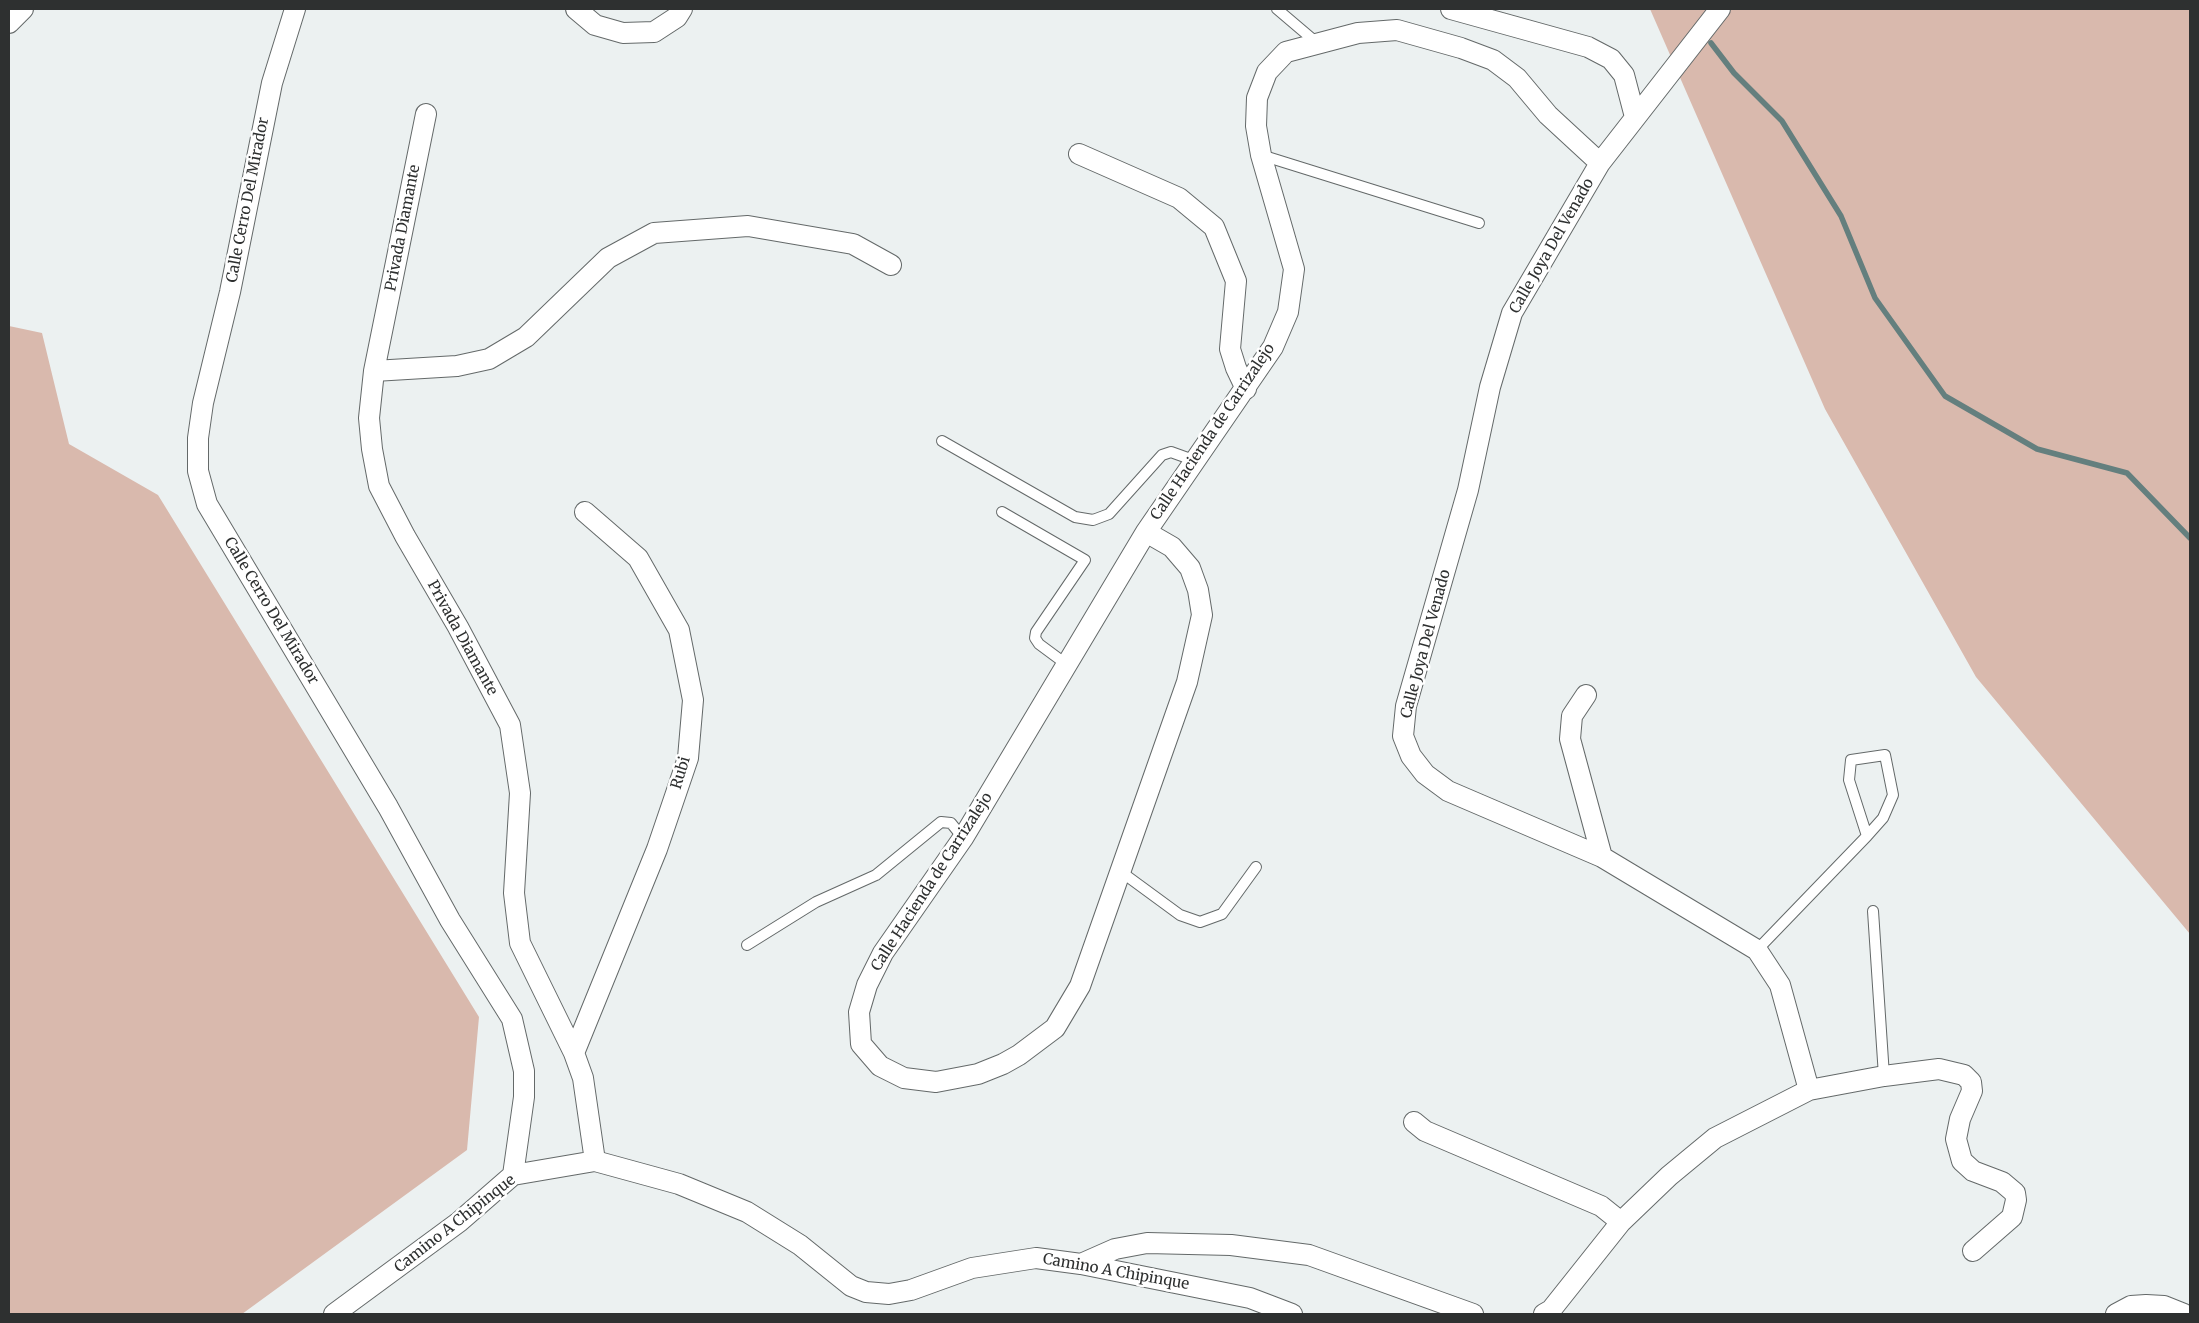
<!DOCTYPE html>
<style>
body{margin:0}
#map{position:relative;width:2199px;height:1323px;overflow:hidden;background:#ecf1f1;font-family:Merriweather,serif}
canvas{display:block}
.frame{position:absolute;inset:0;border:10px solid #2e3030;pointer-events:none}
</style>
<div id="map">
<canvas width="2199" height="1323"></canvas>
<div class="frame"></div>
</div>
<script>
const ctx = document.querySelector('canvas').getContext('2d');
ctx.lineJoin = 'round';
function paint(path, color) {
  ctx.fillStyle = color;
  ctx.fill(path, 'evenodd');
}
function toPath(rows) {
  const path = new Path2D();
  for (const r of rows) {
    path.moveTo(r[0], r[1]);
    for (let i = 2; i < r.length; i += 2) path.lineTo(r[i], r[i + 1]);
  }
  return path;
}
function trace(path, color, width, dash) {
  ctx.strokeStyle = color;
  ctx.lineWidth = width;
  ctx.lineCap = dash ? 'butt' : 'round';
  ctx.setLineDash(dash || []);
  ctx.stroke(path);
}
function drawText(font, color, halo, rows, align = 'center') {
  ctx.font = font + ' Merriweather,serif';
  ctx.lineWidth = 5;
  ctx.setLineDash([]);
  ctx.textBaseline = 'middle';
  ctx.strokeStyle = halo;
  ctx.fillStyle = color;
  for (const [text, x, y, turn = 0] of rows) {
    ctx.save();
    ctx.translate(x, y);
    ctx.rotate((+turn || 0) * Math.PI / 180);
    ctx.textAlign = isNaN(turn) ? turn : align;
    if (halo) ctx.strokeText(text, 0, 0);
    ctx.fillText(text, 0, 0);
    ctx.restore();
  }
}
paint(toPath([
 [1650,9,2190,9,2190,934,1976,677,1825,409],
 [9,326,42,333,69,444,158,495,479,1017,467,1150,242,1314,9,1314]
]), '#d9b9ad');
trace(toPath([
 [1711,43,1734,73,1782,121,1841,216,1875,298,1945,396,2037,449,2127,473,2190,538]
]), '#647f7e', 5.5);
const service = toPath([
 [1277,9,1317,43],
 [1261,155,1479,223],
 [942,441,1075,517,1093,520,1109,514,1162,455,1171,452,1196,461],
 [1002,512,1085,560,1036,632,1035,638,1039,644,1066,664],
 [1120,871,1180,915,1200,922,1222,914,1256,867],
 [1873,911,1884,1076],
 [747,945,816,902,876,875,941,822,951,823,963,838],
 [1757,950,1867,836,1883,818,1893,795,1885,755,1851,760,1849,780,1867,836]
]);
const minor = toPath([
 [295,9,272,83,230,292,203,403,198,438,198,471,207,504,388,807,450,920,512,1019,524,1071,524,1097,513,1175],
 [576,9,595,25,623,33,654,32,677,17,682,9],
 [1451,9,1588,47,1611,59,1624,75,1635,117],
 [1720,9,1600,163,1512,313,1490,387,1468,490,1406,706,1403,736,1411,756,1425,774,1448,791,1602,857,1757,950,1780,985,1809,1090],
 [9,23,23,9],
 [426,114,374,371,369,418,372,449,379,486,405,536,458,627,510,725,520,793,514,893,520,943,574,1053,583,1078,595,1161],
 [1079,154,1179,198,1214,227,1236,281,1230,349,1236,368,1246,389],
 [374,371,457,366,489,359,526,337,608,258,654,233,748,226,853,244,891,265],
 [1146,532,1172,547,1190,568,1198,590,1202,615,1187,682,1080,986,1055,1028,1019,1055,1003,1064,978,1074,936,1082,904,1078,880,1066,861,1044,859,1012,867,985,883,953,963,838,1146,532,1273,347,1288,312,1294,269,1261,155,1256,126,1257,98,1267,72,1286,52,1358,33,1397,30,1461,48,1493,60,1517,78,1548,115,1600,163],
 [1586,695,1572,716,1570,739,1602,857],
 [574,1053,657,849,688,758,693,700,679,630,638,558,585,512],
 [1414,1122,1425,1131,1601,1206,1621,1222],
 [1081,1264,1115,1249,1147,1243,1231,1245,1309,1255,1473,1314],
 [334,1314,459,1222,513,1175,595,1161,679,1184,747,1212,800,1245,851,1286,866,1292,889,1294,911,1290,972,1268,1036,1258,1081,1264,1250,1298,1292,1314],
 [1544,1314,1551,1310,1621,1222,1669,1176,1715,1138,1809,1090,1884,1076,1939,1069,1964,1075,1971,1082,1972,1091,1960,1119,1956,1139,1962,1161,1973,1171,2002,1182,2015,1193,2016,1200,2012,1217,1973,1251],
 [2116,1314,2131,1306,2146,1305,2164,1306,2184,1314]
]);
trace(service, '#646969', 12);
trace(minor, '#646969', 22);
trace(service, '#fff', 10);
trace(minor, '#fff', 20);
drawText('15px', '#2e3030', '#fff', [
 ["Calle Cerro Del Mirador",248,200,-79],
 ["Privada Diamante",403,228,-79],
 ["Calle Joya Del Venado",1552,246,-60],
 ["Calle Hacienda de Carrizalejo",1213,432,-56],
 ["Calle Cerro Del Mirador",271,611,59],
 ["Privada Diamante",462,638,61],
 ["Calle Joya Del Venado",1426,644,-75],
 ["Rubi",681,773,-73],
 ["Calle Hacienda de Carrizalejo",932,882,-57],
 ["Camino A Chipinque",455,1224,-38],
 ["Camino A Chipinque",1116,1272,10]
]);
</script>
